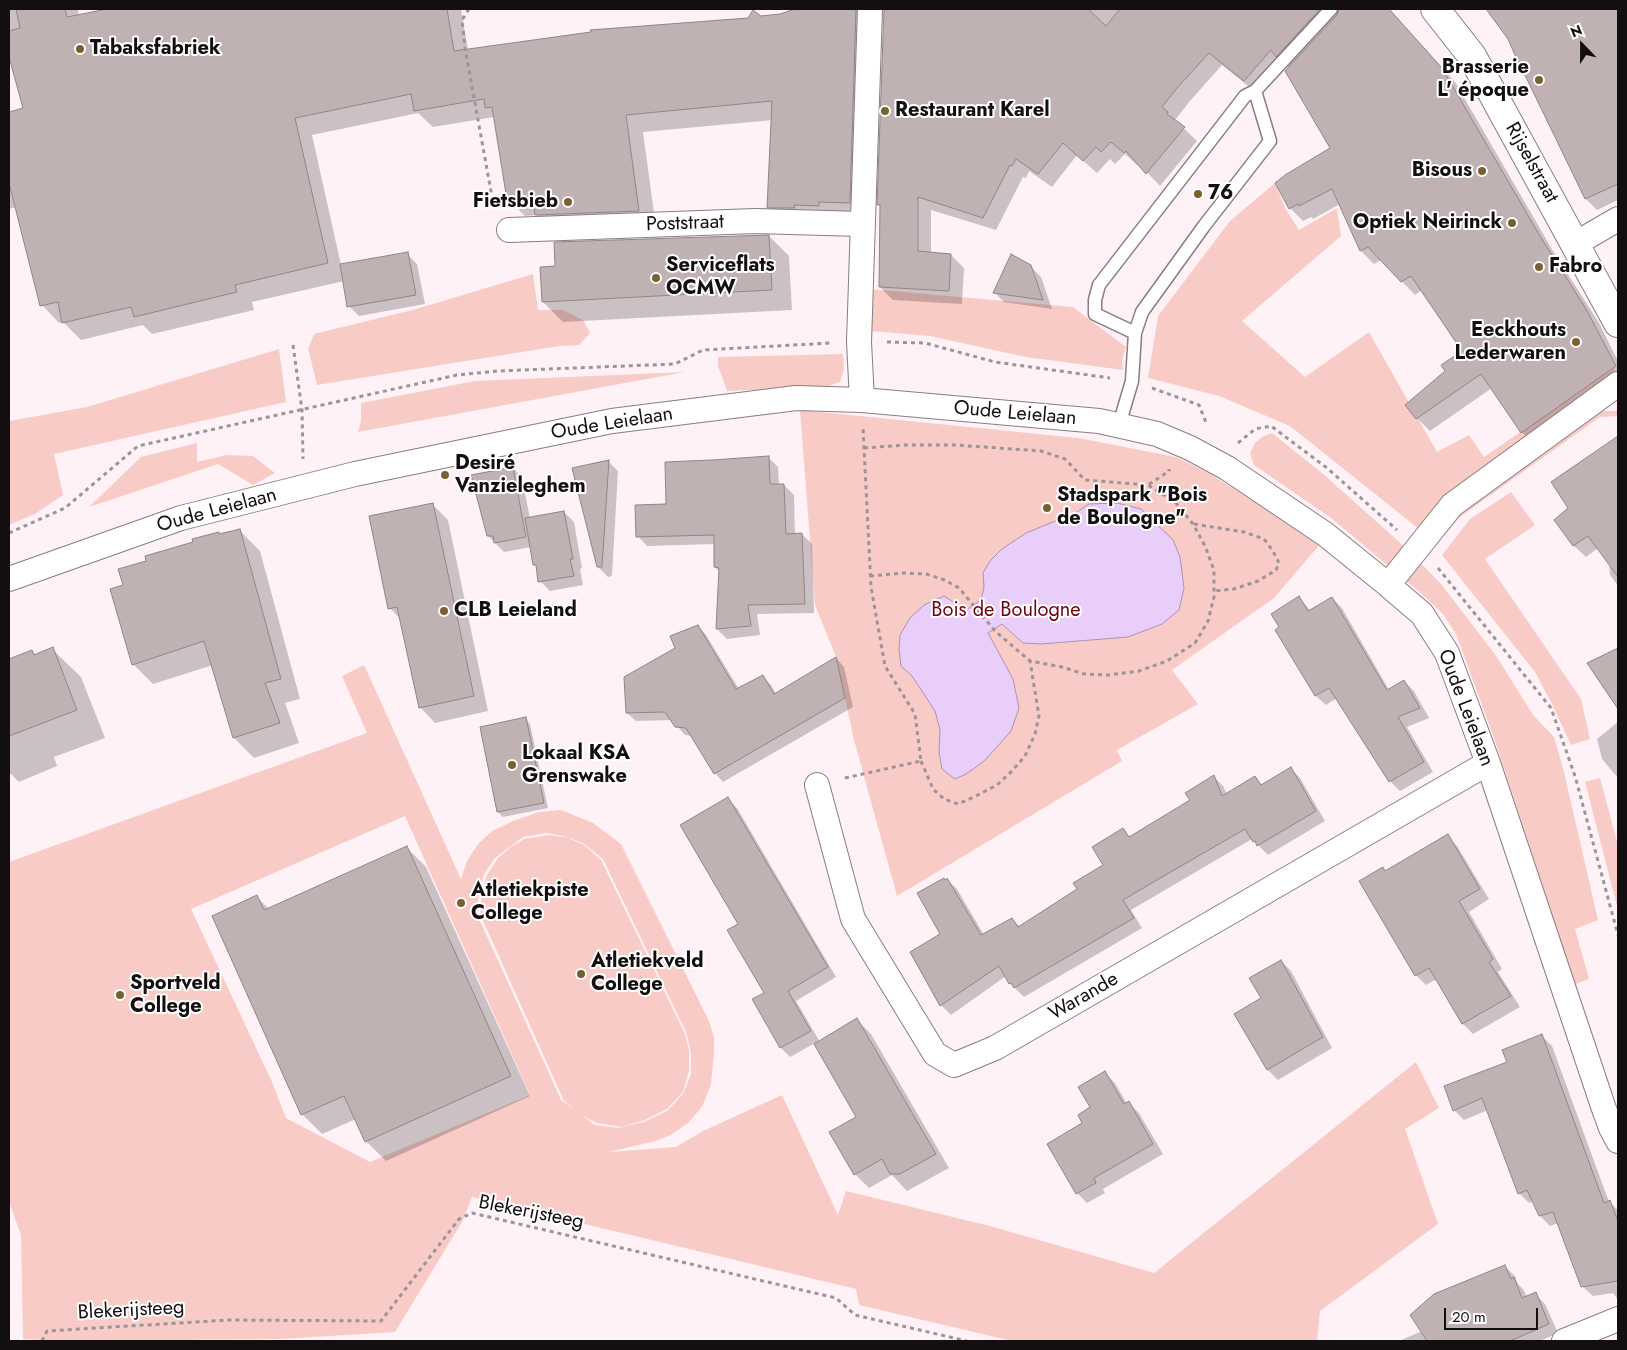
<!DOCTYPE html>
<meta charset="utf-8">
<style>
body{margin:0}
#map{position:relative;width:1627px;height:1350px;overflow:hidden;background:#fef2f7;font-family:Jost,sans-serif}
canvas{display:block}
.frame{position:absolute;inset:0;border:10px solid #130e10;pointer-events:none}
.north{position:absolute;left:1557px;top:20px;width:50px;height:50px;-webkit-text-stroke:4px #fff;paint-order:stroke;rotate:338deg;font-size:14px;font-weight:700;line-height:20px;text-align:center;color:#130e10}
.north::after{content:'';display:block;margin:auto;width:18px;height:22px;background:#130e10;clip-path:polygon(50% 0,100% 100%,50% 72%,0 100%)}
.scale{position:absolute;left:1444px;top:1308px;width:94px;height:22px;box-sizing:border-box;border:2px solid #130e10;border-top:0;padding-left:6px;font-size:15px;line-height:18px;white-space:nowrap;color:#130e10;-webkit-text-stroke:4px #fff;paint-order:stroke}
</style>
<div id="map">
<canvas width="1627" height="1350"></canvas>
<div class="frame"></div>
<div class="north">N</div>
<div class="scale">20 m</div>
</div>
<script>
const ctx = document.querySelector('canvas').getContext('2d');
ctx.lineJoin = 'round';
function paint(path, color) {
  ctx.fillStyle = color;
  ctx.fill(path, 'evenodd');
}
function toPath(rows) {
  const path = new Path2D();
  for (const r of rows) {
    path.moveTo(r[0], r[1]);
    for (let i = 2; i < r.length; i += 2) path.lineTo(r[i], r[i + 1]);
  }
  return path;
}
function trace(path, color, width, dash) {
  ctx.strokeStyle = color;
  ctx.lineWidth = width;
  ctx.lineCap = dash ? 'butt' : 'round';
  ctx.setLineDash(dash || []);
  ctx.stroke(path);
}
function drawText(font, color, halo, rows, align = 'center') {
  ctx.font = font + ' Jost,sans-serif';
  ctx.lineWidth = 4;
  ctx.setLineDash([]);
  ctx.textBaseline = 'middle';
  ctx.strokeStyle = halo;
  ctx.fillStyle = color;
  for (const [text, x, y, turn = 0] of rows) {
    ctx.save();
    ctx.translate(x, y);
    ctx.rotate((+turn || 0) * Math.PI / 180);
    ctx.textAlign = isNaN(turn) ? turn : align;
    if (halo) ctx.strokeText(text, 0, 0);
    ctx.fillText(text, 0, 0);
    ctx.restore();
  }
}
paint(toPath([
 [1275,183,1285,208,1299,230,1337,208,1341,236,1242,321,1305,377,1369,332,1437,452,1469,435,1484,457,1613,368,1616,373,1419,529,1290,426,1219,396,1148,378,1158,316,1230,221],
 [533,274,538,310,563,310,583,320,590,333,579,345,559,346,317,385,308,349,314,334,416,309],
 [869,289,1073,307,1126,347,1122,361,1123,370,1026,357,930,336,870,331],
 [279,349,286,402,54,454,63,495,35,514,9,525,9,421,87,407],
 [843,354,844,370,840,382,825,387,727,391,718,366,718,357],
 [685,372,358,432,361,421,361,403,475,381],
 [1618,409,1618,416,1600,417,1460,517,1432,549,1429,546,1457,512,1598,411,1615,411],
 [800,410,1078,438,1176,457,1210,474,1322,542,1274,598,1172,670,1198,704,1117,750,1122,761,897,896,854,740,836,657,815,605],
 [1272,433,1322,473,1406,548,1441,584,1497,657,1533,715,1554,737,1564,772,1598,920,1575,929,1589,979,1571,986,1559,935,1494,738,1456,634,1443,614,1422,594,1331,518,1254,465,1250,453,1255,443,1262,437],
 [197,443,197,462,227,455,253,456,275,473,253,485,218,464,89,507,141,457],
 [1511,492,1535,525,1485,559,1581,699,1590,739,1571,745,1552,704,1535,672,1442,555,1470,519],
 [364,665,461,879,467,861,478,844,492,831,513,821,539,812,561,810,593,823,621,844,709,1021,714,1037,714,1053,711,1084,702,1107,688,1123,671,1135,655,1141,609,1152,676,1147,703,1131,782,1095,838,1215,846,1191,990,1226,1154,1273,1416,1062,1439,1108,1405,1129,1438,1224,1320,1311,1317,1341,1012,1341,859,1305,856,1289,472,1197,462,1222,395,1332,280,1339,60,1341,23,1339,21,1235,9,1202,9,862,367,733,342,676],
 [405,816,530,1095,370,1162,286,1118,272,1082,191,909],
 [546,833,564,836,583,843,603,859,686,1032,691,1052,691,1074,683,1094,667,1111,644,1122,619,1128,595,1125,561,1100,477,914,479,891,484,874,495,858,523,837],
 [1600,778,1618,845,1618,910,1585,782],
 [549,835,566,837,584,845,601,860,685,1034,689,1050,689,1071,683,1092,667,1109,645,1120,622,1127,597,1123,581,1115,564,1101,480,914,482,891,487,875,498,858,511,847,524,839]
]), '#f9cbc6');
const water = toPath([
 [1117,503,1141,509,1173,540,1180,557,1184,588,1179,610,1162,624,1128,637,1041,644,1023,643,1002,624,988,633,1013,679,1019,708,1011,731,997,747,983,762,966,774,955,779,942,769,939,752,940,730,935,711,912,676,901,666,899,650,900,635,910,618,924,605,944,596,966,610,981,600,984,587,983,573,990,561,1002,549,1026,533,1077,512,1089,504,1117,503]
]);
paint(water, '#e9cef9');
trace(water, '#a994b3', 1);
paint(toPath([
 [9,9,78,9,79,16,113,9,461,9,468,50,775,16,796,9,873,9,867,220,786,224,768,207,773,120,643,132,656,228,554,232,536,215,525,216,508,199,494,117,433,127,418,113,312,135,341,265,407,254,417,264,425,304,359,316,349,306,344,281,252,302,254,310,152,334,143,325,81,340,63,322,59,323,42,305,16,207,9,209,9,114,25,109,9,53],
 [900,9,1389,9,1455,82,1553,251,1599,323,1618,361,1618,387,1535,445,1522,432,1492,388,1430,431,1417,418,1447,371,1464,351,1422,290,1415,295,1381,260,1374,264,1361,251,1340,204,1313,219,1311,217,1303,221,1290,208,1331,148,1289,68,1284,63,1258,94,1222,65,1190,101,1175,120,1197,141,1160,186,1139,164,1137,165,1125,154,1115,164,1110,159,1097,173,1077,155,1052,187,1029,171,1026,178,1023,177,996,230,931,210,931,254,951,255,964,268,962,304,893,300,880,287,881,207,879,204,881,139],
 [1488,9,1618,9,1618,200,1597,210,1586,199,1509,38],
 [769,236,789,256,792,310,563,322,543,302],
 [1030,266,1041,277,1052,309,1004,302,994,292],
 [1618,437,1618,586,1610,575,1609,563,1598,548,1586,557,1574,546,1556,520,1570,508,1553,482],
 [768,457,778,467,779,485,784,485,794,495,795,535,802,534,812,544,814,613,757,614,760,635,727,639,717,629,720,572,715,567,715,544,647,546,638,536,667,505],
 [608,461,618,471,612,576,608,577,598,567],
 [513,468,522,477,530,519,564,512,574,522,582,568,580,569,583,585,550,591,540,581,531,547,504,552,488,536],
 [432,504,448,520,488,711,435,723,420,707,401,620,390,608],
 [239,530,260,551,300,699,285,703,299,743,254,758,234,738,213,665,153,684,133,664,124,586,148,562,218,533,220,535],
 [1299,598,1311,611,1332,598,1342,608,1389,690,1404,681,1414,691,1429,718,1407,727,1433,772,1400,791,1390,781,1337,698,1326,705,1316,696,1277,630],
 [698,626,706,635,739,689,762,676,771,685,776,694,836,658,844,667,853,707,723,782,715,773,692,736,685,735,672,720,636,721,627,713,677,649],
 [52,649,81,677,105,738,54,757,57,766,19,782,11,774,9,775,9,660,32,651,36,655],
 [1618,650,1618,706,1589,664],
 [526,719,530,724,548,808,503,817,498,812,481,728],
 [1618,722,1618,778,1602,759,1597,739],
 [1291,769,1300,778,1325,821,1268,855,1252,839,1131,910,1142,928,1024,997,1010,983,1006,976,951,1015,941,1005,912,952,942,935,945,881,947,880,957,889,984,935,1012,919,1020,927,1078,889,1105,866,1123,830,1130,838,1191,801,1214,777,1223,786,1227,794,1255,778,1262,785],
 [728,799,737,808,836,977,796,1001,820,1042,857,1020,871,1034,949,1168,907,1191,892,1175,869,1188,855,1174,858,1118,815,1043,790,1057,781,1048,754,999,766,993,739,925],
 [1447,836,1457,846,1489,899,1469,912,1502,969,1498,972,1520,1007,1473,1034,1463,1024,1437,979,1426,985,1416,975,1383,868,1386,872],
 [406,847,426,867,530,1096,386,1161,366,1141,356,1119,322,1134,302,1114,257,897,269,909],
 [1281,961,1291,971,1332,1048,1278,1080,1268,1070,1236,1015,1262,999],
 [1542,1036,1552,1046,1609,1202,1618,1210,1618,1300,1613,1293,1593,1296,1582,1286,1558,1223,1550,1226,1540,1216,1534,1201,1529,1203,1519,1193,1488,1110,1464,1120,1454,1110],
 [1105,1073,1115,1083,1127,1104,1129,1103,1139,1113,1163,1154,1103,1189,1105,1193,1087,1203,1077,1193,1084,1124],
 [1505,1267,1515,1276,1517,1283,1523,1289,1527,1297,1535,1294,1545,1304,1558,1333,1540,1341,1399,1341,1422,1331]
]), '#0003');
const building = toPath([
 [16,9,65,9,67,17,107,9,447,9,454,51,591,32,590,30,748,18,753,10,761,16,780,14,795,9,856,9,850,203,819,202,819,206,794,205,795,208,767,208,772,101,626,115,639,211,535,215,532,196,507,200,492,107,485,108,484,99,414,111,411,94,295,118,328,263,235,285,237,292,134,317,131,307,62,323,58,302,40,306,9,183,9,112,23,108,9,57,9,31,20,28,16,9],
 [884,9,1088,9,1106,26,1120,9,1320,9,1276,57,1271,50,1244,81,1209,53,1177,88,1162,107,1168,112,1167,114,1185,127,1146,174,1126,151,1124,153,1111,142,1101,152,1096,147,1083,161,1063,143,1038,174,1016,159,1012,166,1010,165,983,218,918,197,918,251,951,254,949,291,879,287,880,205,877,205,884,9],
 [1339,9,1389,9,1442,68,1540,236,1586,309,1616,366,1521,433,1481,374,1416,419,1405,405,1445,371,1441,365,1462,351,1411,276,1401,282,1368,247,1360,251,1332,189,1299,206,1298,204,1289,209,1275,183,1285,175,1330,148,1285,71,1337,15,1339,9],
 [1486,9,1618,9,1618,184,1585,199,1522,69,1521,69,1508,39,1486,9],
 [769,235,772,290,542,302,540,267,555,266,554,242,769,235],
 [408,252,416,295,347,307,340,264,408,252],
 [1011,254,1031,265,1043,300,993,293,1011,254],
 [1618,436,1618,577,1588,536,1573,546,1554,520,1568,508,1551,482,1618,436],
 [769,456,770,484,784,484,786,534,802,533,805,604,748,605,751,626,716,629,719,568,714,567,714,535,636,537,635,505,666,504,665,462,712,460,769,456],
 [609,460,602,567,597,567,572,468,609,460],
 [513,467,526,537,494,543,493,536,487,536,471,475,513,467],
 [433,503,474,696,419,708,397,607,388,609,369,516,433,503],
 [564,511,573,559,570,559,574,576,538,582,536,565,533,565,525,518,564,511],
 [240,529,281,679,265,683,280,723,233,738,204,641,132,665,110,589,123,585,118,569,146,561,145,556,193,542,192,539,219,532,219,534,240,529],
 [1299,596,1308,611,1332,597,1387,690,1404,680,1420,708,1398,717,1424,762,1389,782,1329,688,1315,696,1275,630,1279,627,1271,614,1299,596],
 [698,625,736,689,763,675,774,694,836,657,845,698,714,774,686,728,675,727,665,712,626,713,624,677,675,648,670,636,698,625],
 [53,647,77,710,9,736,9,659,32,650,34,655,53,647],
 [1618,648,1618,709,1587,663,1618,648],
 [526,717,544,803,497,812,480,727,526,717],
 [1291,767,1316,811,1257,846,1255,841,1253,842,1245,829,1157,880,1123,900,1134,918,1014,988,1011,983,1009,984,999,966,940,1006,910,952,940,934,917,893,944,878,945,880,947,878,981,935,1012,918,1018,927,1077,889,1073,883,1103,865,1092,847,1123,828,1129,837,1190,800,1185,793,1214,775,1222,796,1255,776,1261,785,1291,767],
 [728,797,828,967,788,991,811,1031,780,1048,752,999,764,993,727,930,738,924,680,825,728,797],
 [1448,834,1480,889,1459,901,1493,959,1489,962,1511,996,1462,1024,1429,968,1415,976,1359,881,1383,867,1385,871,1448,834],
 [407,846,511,1076,365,1142,344,1096,301,1115,212,916,257,895,264,910,407,846],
 [1281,960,1323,1037,1267,1070,1234,1014,1261,998,1249,978,1281,960],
 [857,1018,936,1154,900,1174,890,1174,882,1159,854,1175,829,1132,856,1117,814,1044,857,1018],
 [1542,1034,1604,1203,1610,1200,1618,1221,1618,1281,1581,1287,1553,1212,1539,1216,1527,1190,1518,1194,1482,1098,1453,1111,1444,1086,1507,1062,1502,1050,1542,1034],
 [1105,1071,1124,1104,1129,1101,1153,1144,1094,1178,1096,1183,1076,1194,1047,1144,1082,1123,1078,1115,1090,1107,1078,1087,1105,1071],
 [1505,1265,1511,1279,1514,1277,1522,1298,1536,1292,1549,1324,1510,1341,1427,1341,1410,1315,1434,1294,1505,1265]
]);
paint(building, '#c0b1b3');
trace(building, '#928486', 1);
const lane = toPath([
 [1135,333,1142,312,1204,226,1270,141,1255,91],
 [1119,425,1132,381,1135,333,1095,314,1095,300,1099,285,1245,96,1255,91,1331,9]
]);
const street = toPath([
 [509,230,755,221,862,224],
 [1575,244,1618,219],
 [862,400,859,342,870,9],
 [9,579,181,518,355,474,612,421,796,398,862,400,1099,421,1157,434,1190,448,1227,468,1325,534,1388,585,1422,614,1447,653,1488,763,1603,1106,1611,1128,1618,1141],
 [1388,585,1452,505,1618,384],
 [817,785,853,919,935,1054,954,1065,995,1048,1488,763],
 [1564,1341,1618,1319]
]);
const secondary = toPath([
 [1435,9,1472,56,1618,323]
]);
trace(lane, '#897d82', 15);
trace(street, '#897d82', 26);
trace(secondary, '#897d82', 30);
trace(toPath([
 [469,9,462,20,465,48,494,208],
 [887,342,925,343,995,362,1110,378],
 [293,345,302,410,303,459],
 [1152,388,1199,405,1207,425],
 [1238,443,1255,429,1271,426,1327,468,1397,530],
 [864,448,905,445,955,445,1041,451,1065,459,1085,480,1148,485,1169,471,1169,469],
 [1194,524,1244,532,1264,539,1273,551,1279,563,1276,570,1258,581,1234,589,1214,591],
 [9,533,65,508,138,446,457,375,498,371,675,364,703,350,831,343],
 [1438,568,1551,708,1575,776,1618,935],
 [870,576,904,573,926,574,945,580,959,588,995,631,1030,661,1062,667,1084,674,1109,675,1139,671,1167,661,1195,643,1208,621,1214,597,1214,570,1205,546,1193,524,1175,502,1148,485],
 [921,761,933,789,944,799,958,804,974,797,997,785,1012,771,1025,756,1035,734,1039,716,1030,661],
 [845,778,921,761,915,714,885,666,871,587,863,428],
 [42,1341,47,1331,228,1320,381,1321,459,1219,472,1213,836,1298,855,1315,967,1341]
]), '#9d9498', 3, [4, 4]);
trace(lane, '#fff', 12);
trace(street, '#fff', 24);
trace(secondary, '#fff', 28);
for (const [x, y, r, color] of [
 [80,49,5,"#795f31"],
 [1539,80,5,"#795f31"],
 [885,111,5,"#795f31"],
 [1482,171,5,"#795f31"],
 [1198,194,5,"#795f31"],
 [568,202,5,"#795f31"],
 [1512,223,5,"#795f31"],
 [1539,267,5,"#795f31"],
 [656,278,5,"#795f31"],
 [1576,342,5,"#795f31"],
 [445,475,5,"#795f31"],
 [1047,508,5,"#795f31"],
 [444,611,5,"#795f31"],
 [512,765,5,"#795f31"],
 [461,903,5,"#795f31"],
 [581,974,5,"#795f31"],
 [120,995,5,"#795f31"]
]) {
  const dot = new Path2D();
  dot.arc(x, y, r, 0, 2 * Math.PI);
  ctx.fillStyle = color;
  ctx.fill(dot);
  trace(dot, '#fff', 2);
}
drawText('bold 20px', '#130e10', '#fff', [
 ["Tabaksfabriek",90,49],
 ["Brasserie",1529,68,"right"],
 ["L' époque",1529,91,"right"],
 ["Restaurant Karel",895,111],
 ["Bisous",1472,171,"right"],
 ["76",1208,194],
 ["Fietsbieb",558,202,"right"],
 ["Optiek Neirinck",1502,223,"right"],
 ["Serviceflats",666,266],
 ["OCMW",666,289],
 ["Fabro",1549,267],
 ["Eeckhouts",1566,331,"right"],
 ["Lederwaren",1566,354,"right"],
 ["Desiré",455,464],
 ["Vanzieleghem",455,487],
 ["Stadspark \"Bois",1057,496],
 ["de Boulogne\"",1057,519],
 ["CLB Leieland",454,611],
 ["Lokaal KSA",522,754],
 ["Grenswake",522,777],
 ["Atletiekpiste",471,891],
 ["College",471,914],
 ["Atletiekveld",591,962],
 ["College",591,985],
 ["Sportveld",130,984],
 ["College",130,1007]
], 'left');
drawText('20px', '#130e10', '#fff', [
 ["Rijselstraat",1531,163,61],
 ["Poststraat",685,224,-2],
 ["Oude Leielaan",1015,414,5],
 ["Oude Leielaan",612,424,-9],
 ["Oude Leielaan",217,511,-15],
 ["Oude Leielaan",1465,708,69],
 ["Warande",1084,997,-30],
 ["Blekerijsteeg",531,1213,11],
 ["Blekerijsteeg",131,1311,-3]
]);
drawText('20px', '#6e010c', '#fff', [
 ["Bois de Boulogne",1006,611]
]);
</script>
